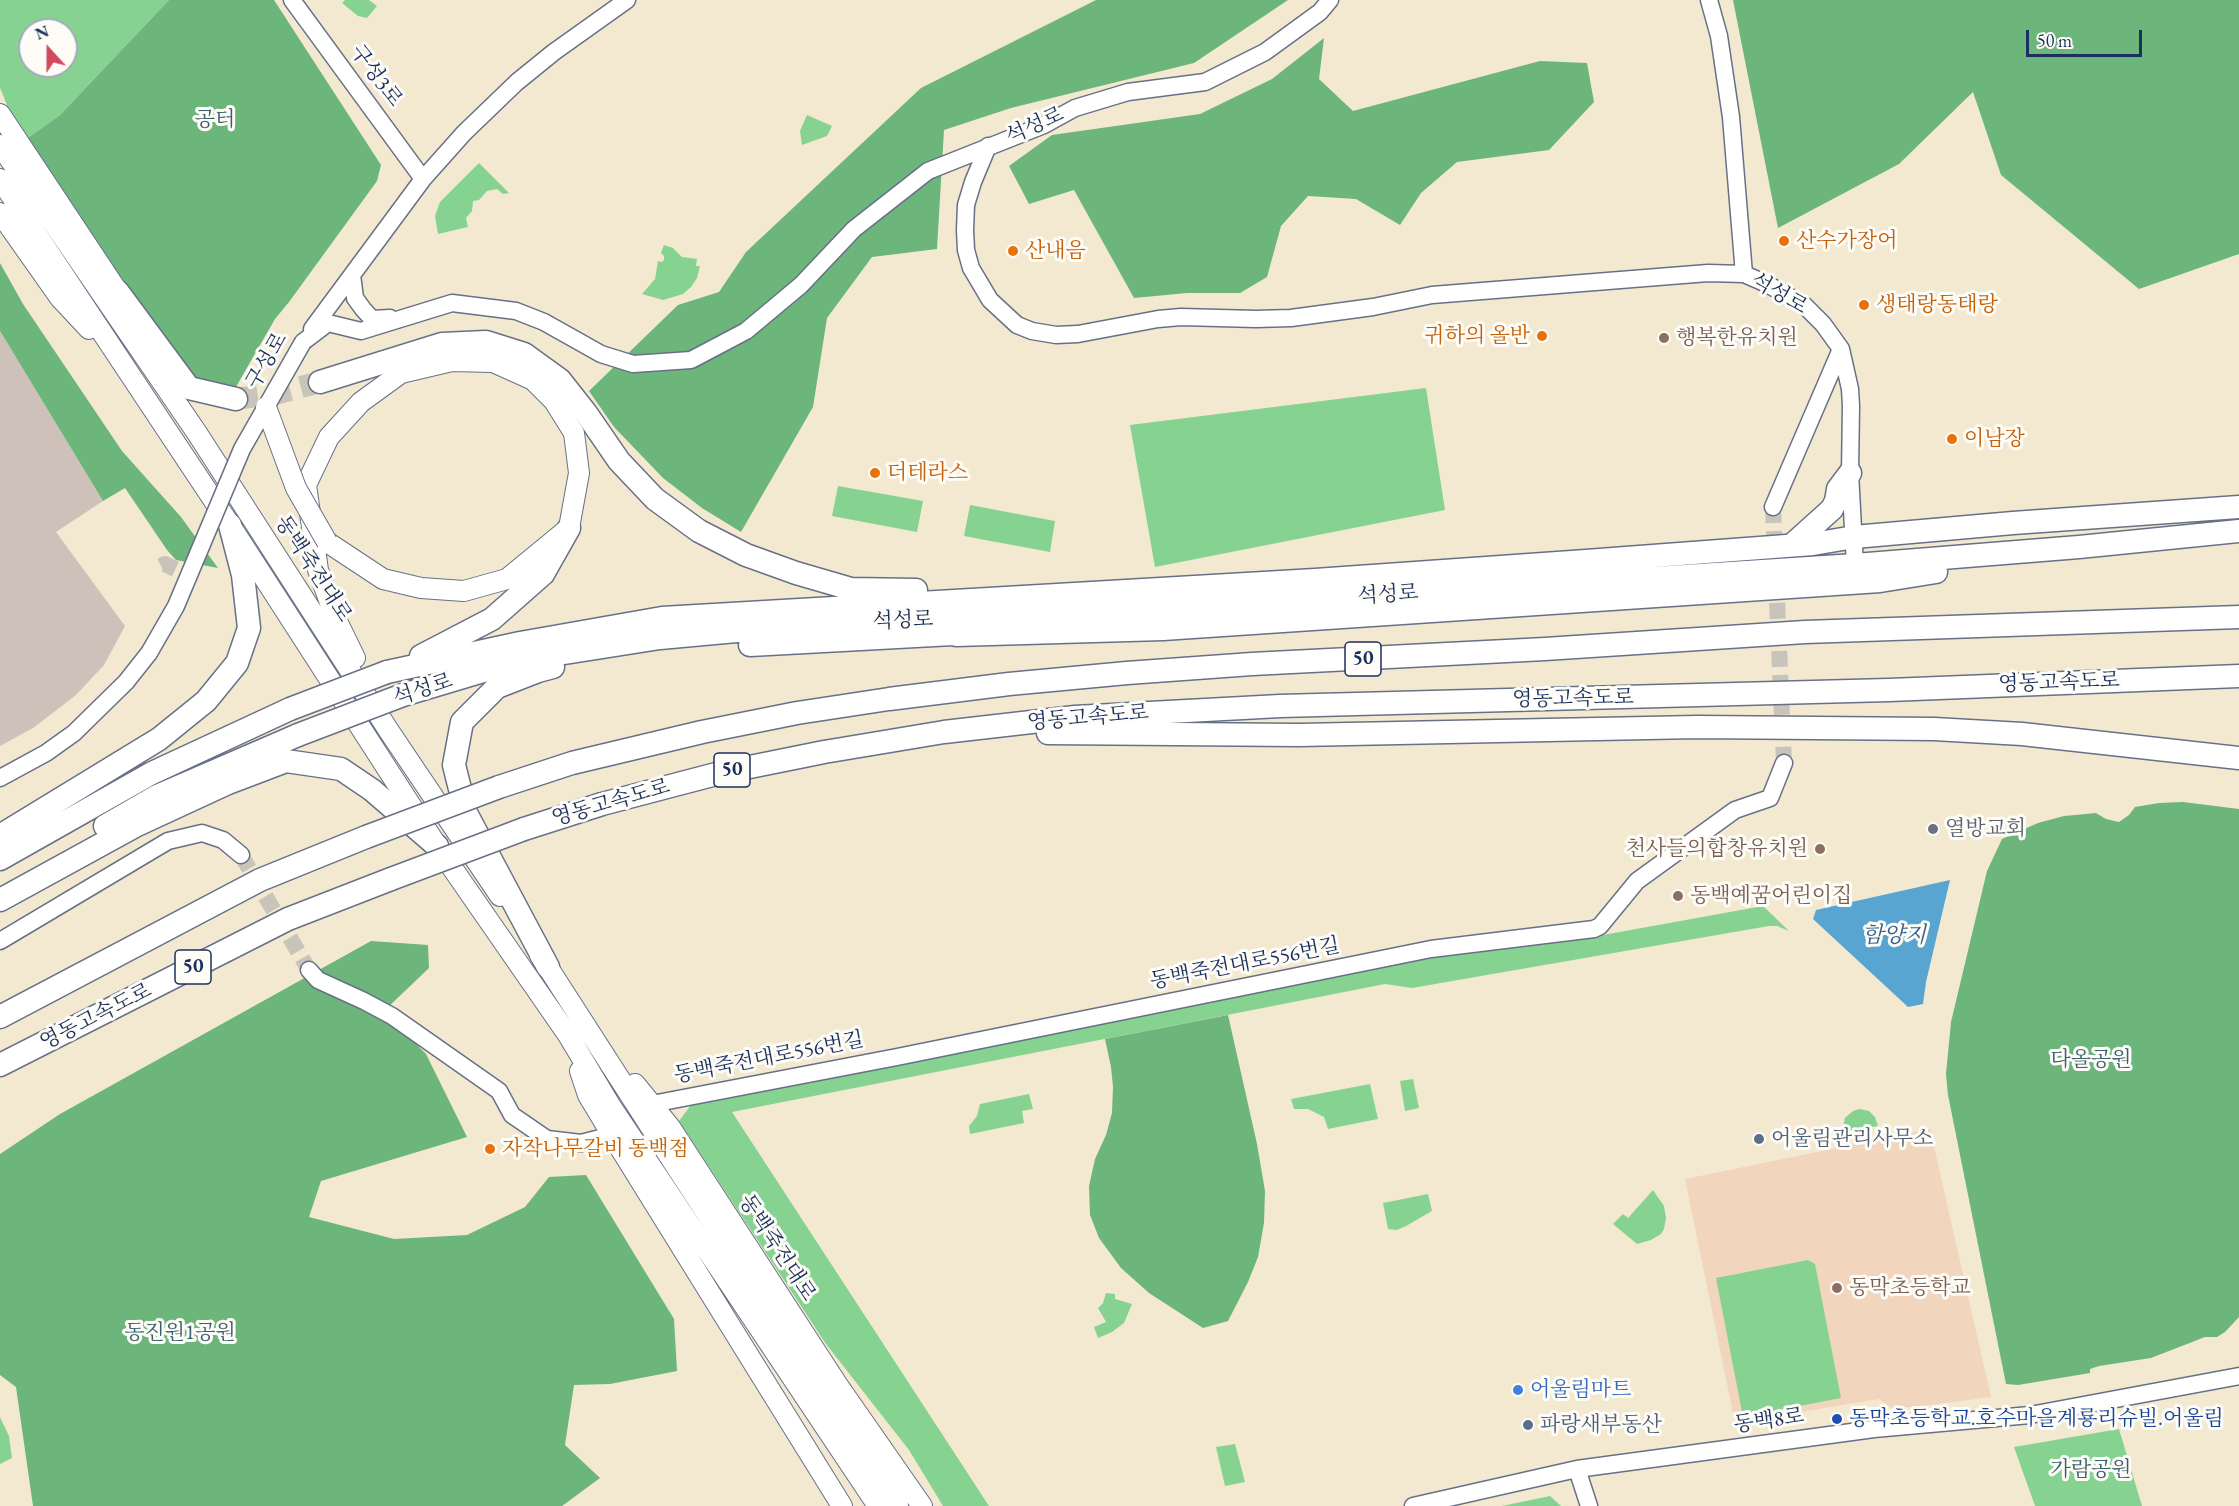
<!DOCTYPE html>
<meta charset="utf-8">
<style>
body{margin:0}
#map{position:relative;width:2239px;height:1506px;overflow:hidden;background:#f3e9d1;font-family:"EB Garamond",serif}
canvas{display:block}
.north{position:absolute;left:18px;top:18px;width:60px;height:60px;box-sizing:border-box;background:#fdfcf7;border:2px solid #a3aaba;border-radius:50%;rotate:339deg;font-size:16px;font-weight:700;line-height:24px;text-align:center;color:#1b2f5e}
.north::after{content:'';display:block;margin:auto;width:21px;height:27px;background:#d1495b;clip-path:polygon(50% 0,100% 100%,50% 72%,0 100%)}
.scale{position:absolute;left:2026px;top:30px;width:116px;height:27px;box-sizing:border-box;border:3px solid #1b2f5e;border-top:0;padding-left:8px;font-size:18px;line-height:21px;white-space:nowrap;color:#1b2f5e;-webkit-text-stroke:4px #fdfcf7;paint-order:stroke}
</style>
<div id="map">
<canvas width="2239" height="1506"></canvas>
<div class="north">N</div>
<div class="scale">50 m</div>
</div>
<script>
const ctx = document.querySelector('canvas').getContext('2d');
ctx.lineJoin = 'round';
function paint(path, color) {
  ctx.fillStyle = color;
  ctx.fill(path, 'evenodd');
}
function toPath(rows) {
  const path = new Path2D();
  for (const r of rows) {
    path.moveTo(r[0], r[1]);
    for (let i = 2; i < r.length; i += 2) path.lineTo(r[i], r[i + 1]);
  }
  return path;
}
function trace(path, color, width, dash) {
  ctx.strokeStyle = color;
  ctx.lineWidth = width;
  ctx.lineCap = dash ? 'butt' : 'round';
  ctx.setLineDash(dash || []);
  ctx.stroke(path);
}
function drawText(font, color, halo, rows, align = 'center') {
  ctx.font = font + ' "EB Garamond","Noto Serif KR",serif';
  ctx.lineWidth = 6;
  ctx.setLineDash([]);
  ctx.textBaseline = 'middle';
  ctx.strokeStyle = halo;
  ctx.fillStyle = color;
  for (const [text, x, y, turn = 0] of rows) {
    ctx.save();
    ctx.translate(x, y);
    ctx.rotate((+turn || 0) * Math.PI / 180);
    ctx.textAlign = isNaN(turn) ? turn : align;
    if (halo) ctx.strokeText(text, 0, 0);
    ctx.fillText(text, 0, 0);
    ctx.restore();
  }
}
paint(toPath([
 [1930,1129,1991,1397,1915,1407,1892,1408,1879,1399,1735,1423,1685,1179]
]), '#f1d5bd');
paint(toPath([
 [0,331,103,501,56,532,125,626,104,665,76,695,33,728,0,746]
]), '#cec1ba');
paint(toPath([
 [0,0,169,0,60,115,22,142,0,88],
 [30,30,66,30,66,66,30,66],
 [345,0,369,0,377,6,367,18,358,16,342,3],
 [807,115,832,126,827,136,802,145,800,131],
 [479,163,509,193,503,194,497,189,487,191,479,200,473,201,472,211,466,218,468,227,438,234,435,216,440,202],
 [664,245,673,248,682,257,697,259,696,266,700,266,697,278,691,287,683,294,663,300,642,294,655,279,658,261,662,262,664,260,664,256,661,253],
 [1426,388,1445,510,1155,567,1130,425],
 [838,486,923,501,917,532,832,516],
 [970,505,1055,521,1050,552,964,536],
 [1763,906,1789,931,1777,926,1769,926,1412,988,1385,984,732,1112,989,1506,943,1506,909,1450,826,1344,679,1121,691,1105,1414,958,1592,937],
 [1413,1079,1419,1108,1405,1111,1400,1081],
 [1370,1084,1378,1119,1328,1129,1324,1117,1308,1109,1294,1109,1291,1099],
 [1029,1094,1033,1109,1022,1111,1024,1123,970,1134,969,1126,977,1116,980,1104],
 [1859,1109,1869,1111,1875,1117,1878,1126,1844,1132,1843,1127,1845,1118,1853,1111],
 [1653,1190,1664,1206,1666,1218,1664,1229,1661,1234,1651,1240,1637,1244,1613,1224,1623,1214,1628,1218],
 [1428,1194,1432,1211,1406,1226,1397,1230,1388,1229,1383,1203],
 [1808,1260,1815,1264,1841,1398,1743,1417,1716,1278],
 [1106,1293,1115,1294,1115,1299,1132,1304,1124,1323,1112,1332,1098,1338,1094,1327,1106,1322,1098,1308,1103,1303],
 [0,1417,9,1436,12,1458,0,1464],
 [2119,1429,2142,1506,2035,1506,2014,1447],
 [1235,1444,1245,1482,1225,1486,1216,1447],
 [1550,1496,1561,1506,1502,1506]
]), '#86d391');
paint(toPath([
 [169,0,274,0,381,165,377,181,289,302,275,319,225,406,201,397,22,142,60,115],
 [1096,0,1288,0,1194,63,1011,108,944,130,937,249,872,257,827,318,813,407,741,532,702,508,663,478,614,427,589,391,678,305,719,292,746,252,921,88],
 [1733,0,2239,0,2239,254,2139,289,2001,175,1973,92,1899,164,1778,228],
 [1324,38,1319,79,1353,111,1540,61,1587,63,1594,102,1549,150,1457,162,1421,193,1400,225,1356,199,1308,196,1281,226,1267,277,1240,293,1187,293,1134,298,1074,190,1029,204,1009,166,1052,135,1200,114,1272,79],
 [0,263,23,304,122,451,181,517,218,568,176,560,167,550,125,488,103,501,0,331],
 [2183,802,2239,809,2239,1317,2225,1332,2217,1337,2205,1337,2151,1358,2099,1366,2090,1369,2090,1373,2018,1385,2006,1384,1948,1095,1946,1074,1951,1022,1987,871,2002,839,2038,823,2064,816,2096,813,2106,819,2119,822,2129,815,2135,807,2159,803],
 [371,941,428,945,429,968,384,1011,426,1054,467,1137,321,1181,309,1217,394,1239,467,1235,525,1207,549,1177,586,1175,674,1319,677,1371,610,1384,574,1385,565,1445,600,1478,562,1506,33,1506,16,1387,0,1375,0,1154,60,1114],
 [1228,1015,1257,1144,1265,1191,1264,1223,1258,1257,1248,1282,1228,1321,1203,1328,1149,1293,1121,1268,1099,1238,1090,1215,1089,1186,1095,1159,1106,1135,1112,1113,1113,1087,1111,1067,1105,1039]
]), '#6cb57b');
paint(toPath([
 [1950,880,1926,982,1923,1004,1908,1007,1813,919,1816,910]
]), '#59a5d2');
trace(toPath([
 [1773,507,1784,763],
 [161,566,165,564,197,579],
 [241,855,309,970]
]), '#c8c4ba', 16, [16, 8]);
trace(toPath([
 [236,399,278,393,320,382]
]), '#c8c4ba', 22, [22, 11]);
const minor = toPath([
 [292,0,423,179],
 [1709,0,1719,36,1731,117,1744,274],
 [988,146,973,182,966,205,965,230,966,250,971,268,990,300,1017,325,1032,331,1056,335,1078,334,1158,319,1181,317,1256,319,1291,318,1373,307,1432,295,1708,273,1744,274,1767,284,1804,305,1823,324,1841,349,1850,389,1851,406,1850,473,1855,565],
 [352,275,355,298,363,309,372,319,390,318],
 [312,329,423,179,464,133,517,82,554,52,627,0],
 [303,342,328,323,361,331,452,303,516,311,544,322,601,354,633,364,691,360,746,331,801,285,854,229,928,171,1044,125,1075,108,1128,92,1205,82,1265,52,1320,12,1330,0],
 [1773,507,1841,349],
 [0,778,46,753,74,733,126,682,149,653],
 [0,941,168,841,202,833,223,840,241,855],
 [309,970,318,980,364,1001,392,1016,499,1091,512,1115,547,1139,581,1143,612,1135],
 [652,1104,897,1057,1431,949,1594,929,1600,926,1637,881,1735,810,1770,798,1784,763],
 [1577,1469,1589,1506],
 [1413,1506,1577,1469,1874,1429,2030,1415,2239,1376]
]);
const major = toPath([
 [0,114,118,292,125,306],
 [0,145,197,433,389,731,500,896],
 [0,179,230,525,437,846,568,1035,610,1105,878,1506],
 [0,213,60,298,89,329],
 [327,542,383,579,421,588,464,591,507,579,569,528,579,473,574,433,554,401,533,380,493,362,452,361,401,373,361,402,329,437,306,485,318,570,336,619,355,658],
 [540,955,677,1168,898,1506],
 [580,1071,588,1095,612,1135,842,1506],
 [635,1084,670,1127,837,1384,922,1506]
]);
const highway = toPath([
 [118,292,189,388,236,399],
 [320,382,442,344,486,342,524,354,560,380,586,413,619,461,655,499,699,531,746,555,796,573,851,589,916,590],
 [1792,545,1832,509,1836,501,1838,489,1850,473],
 [956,635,1163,629,1880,581,1936,572],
 [750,645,971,633],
 [421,656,492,619,543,574,569,528],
 [387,672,520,643,662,618,1315,580,1586,561,1813,544,1854,537,2013,523,2239,507],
 [403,695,520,660,660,638,802,625,1162,610,1855,565,2079,547,2239,531],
 [1048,733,1299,735,1697,727,1934,729,2022,734,2239,758],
 [499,787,572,763,702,732,797,713,889,699,1009,684,1127,673,1252,664,1545,649,1805,632,2239,617],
 [105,826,157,796,298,735],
 [524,829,602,804,720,773,824,752,944,732,1075,717,1280,706,1889,690,2239,676],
 [0,836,159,739,206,701,237,663,249,628,243,575,230,525],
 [0,859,152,773,290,709],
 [0,900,135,826,228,783,286,761,341,769,372,790,437,846],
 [548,967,466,813,454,765,462,722,497,687,538,671,553,667],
 [0,1017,260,880,366,837],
 [0,1065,288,919,391,879]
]);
trace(minor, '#677086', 19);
trace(major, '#677086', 22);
trace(highway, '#677086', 25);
trace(minor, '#fff', 16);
trace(major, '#fff', 20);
trace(highway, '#fff', 22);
const minorBridge = toPath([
 [149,653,176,606,242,449,303,342]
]);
const majorBridge = toPath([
 [266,407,296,488,327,542]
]);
const highwayBridge = toPath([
 [290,709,387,672],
 [298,735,403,695],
 [366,837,499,787],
 [391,879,524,829]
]);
trace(minorBridge, '#677086', 19, []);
trace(majorBridge, '#677086', 22, []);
trace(highwayBridge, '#677086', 25, []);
trace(minorBridge, '#fff', 16);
trace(majorBridge, '#fff', 20);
trace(highwayBridge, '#fff', 22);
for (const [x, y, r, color] of [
 [1784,241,6,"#e8710a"],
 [1013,251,6,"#e8710a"],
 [1864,305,6,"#e8710a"],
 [1542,336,6,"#e8710a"],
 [1664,338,6,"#8d6e63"],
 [1952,439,6,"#e8710a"],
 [875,473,6,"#e8710a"],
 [1933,829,6,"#6b7280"],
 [1820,849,6,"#8d6e63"],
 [1678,896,6,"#8d6e63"],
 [1759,1139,6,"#5c6f8a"],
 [490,1149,6,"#e8710a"],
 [1837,1288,6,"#8d6e63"],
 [1518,1390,6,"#3f7fe0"],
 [1837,1419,6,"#1a4fb4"],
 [1528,1425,6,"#5c6f8a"]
]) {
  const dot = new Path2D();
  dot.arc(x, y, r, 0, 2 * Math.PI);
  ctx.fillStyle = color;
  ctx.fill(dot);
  trace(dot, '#fdfcf7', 2);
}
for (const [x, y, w] of [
 [1363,659,36],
 [732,770,36],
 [193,967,36]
]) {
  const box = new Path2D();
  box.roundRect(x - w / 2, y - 17, w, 34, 4.5);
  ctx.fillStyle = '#fdfcf7';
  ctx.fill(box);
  trace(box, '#1b2f5e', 1.5);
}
drawText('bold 20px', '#1b2f5e', null, [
 ["50",1363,659],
 ["50",732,770],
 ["50",193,967]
]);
drawText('21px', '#1b2f5e', '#fdfcf7', [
 ["구성3로",376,76,53],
 ["석성로",1035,126,-24],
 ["석성로",1779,294,30],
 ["구성로",267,361,-60],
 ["동백죽전대로",313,569,57],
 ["석성로",1388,595,-4],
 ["석성로",903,621,-2],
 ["영동고속도로",2059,683,-2],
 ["석성로",423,690,-18],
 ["영동고속도로",1573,699,-1],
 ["영동고속도로",1088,718,-5],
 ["영동고속도로",611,803,-16],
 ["동백죽전대로556번길",1245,964,-11],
 ["영동고속도로",96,1017,-27],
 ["동백죽전대로556번길",769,1058,-11],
 ["동백죽전대로",777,1248,57],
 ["동백8로",1769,1421,-8]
]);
drawText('21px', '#3b606d', '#fdfcf7', [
 ["공터",215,120],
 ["다올공원",2091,1060],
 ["동진원1공원",180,1333],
 ["가람공원",2091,1470]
]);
drawText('21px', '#c56008', '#fdfcf7', [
 ["산수가장어",1796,241],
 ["산내음",1025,251],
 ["생태랑동태랑",1876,305],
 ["귀하의 올반",1530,336,"right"],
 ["이남장",1964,439],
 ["더테라스",887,473],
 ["자작나무갈비 동백점",502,1149]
], 'left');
drawText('21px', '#785e54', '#fdfcf7', [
 ["행복한유치원",1676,338],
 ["천사들의합창유치원",1808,849,"right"],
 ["동백예꿈어린이집",1690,896],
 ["동막초등학교",1849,1288]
], 'left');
drawText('21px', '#5b616d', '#fdfcf7', [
 ["열방교회",1945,829]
], 'left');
drawText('21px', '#4e5e75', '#fdfcf7', [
 ["어울림관리사무소",1771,1139],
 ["파랑새부동산",1540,1425]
], 'left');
drawText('21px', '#366cbe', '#fdfcf7', [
 ["어울림마트",1530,1390]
], 'left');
drawText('21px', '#164399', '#fdfcf7', [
 ["동막초등학교.호수마을계룡리슈빌.어울림",1849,1419]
], 'left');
drawText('italic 22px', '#345e8c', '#fdfcf7', [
 ["함양지",1894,936]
]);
</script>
